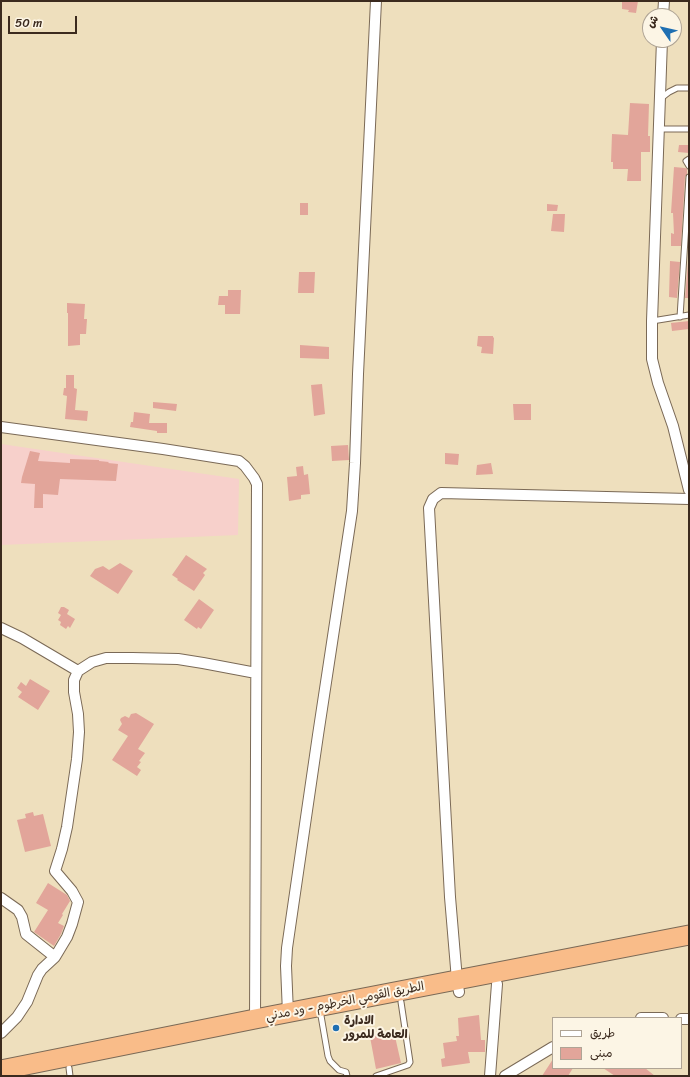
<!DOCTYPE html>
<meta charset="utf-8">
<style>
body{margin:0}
#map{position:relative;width:690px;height:1077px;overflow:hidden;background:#eedfbd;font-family:Sriracha,"Playpen Sans Arabic",sans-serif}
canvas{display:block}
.frame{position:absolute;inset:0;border:2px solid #3b2a1e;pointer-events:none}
.legend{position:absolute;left:552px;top:1017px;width:130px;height:52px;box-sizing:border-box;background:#fcf5e5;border:1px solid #afa495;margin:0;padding:5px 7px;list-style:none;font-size:12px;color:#3b2a1e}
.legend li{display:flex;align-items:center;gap:8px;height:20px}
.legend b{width:20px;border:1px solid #afa495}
.north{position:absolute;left:642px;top:8px;width:40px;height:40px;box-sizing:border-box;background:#fcf5e5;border:1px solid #afa495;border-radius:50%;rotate:304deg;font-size:11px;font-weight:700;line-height:16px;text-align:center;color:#3b2a1e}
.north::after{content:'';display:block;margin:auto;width:14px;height:18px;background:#1f6fb2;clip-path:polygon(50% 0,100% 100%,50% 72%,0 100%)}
.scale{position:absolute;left:8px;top:16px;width:69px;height:18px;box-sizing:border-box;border:2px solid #3b2a1e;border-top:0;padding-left:5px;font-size:12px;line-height:14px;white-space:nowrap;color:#3b2a1e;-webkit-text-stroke:3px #fcf5e5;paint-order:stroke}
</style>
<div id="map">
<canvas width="690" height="1077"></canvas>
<div class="frame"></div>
<ul class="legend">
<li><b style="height:5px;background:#fff"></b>طريق</li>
<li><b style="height:11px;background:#e2a59a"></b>مبنى</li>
</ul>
<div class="north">ش</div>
<div class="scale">50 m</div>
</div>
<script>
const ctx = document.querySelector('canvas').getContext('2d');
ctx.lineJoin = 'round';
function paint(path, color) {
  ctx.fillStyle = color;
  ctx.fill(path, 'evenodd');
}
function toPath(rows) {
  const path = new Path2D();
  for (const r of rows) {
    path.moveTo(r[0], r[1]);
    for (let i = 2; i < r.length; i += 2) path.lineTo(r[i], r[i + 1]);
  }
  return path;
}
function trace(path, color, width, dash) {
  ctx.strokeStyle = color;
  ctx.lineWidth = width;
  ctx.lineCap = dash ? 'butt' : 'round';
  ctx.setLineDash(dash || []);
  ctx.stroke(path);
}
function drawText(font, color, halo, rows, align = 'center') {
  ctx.font = font + ' Sriracha,"Playpen Sans Arabic",sans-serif';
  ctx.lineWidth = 4;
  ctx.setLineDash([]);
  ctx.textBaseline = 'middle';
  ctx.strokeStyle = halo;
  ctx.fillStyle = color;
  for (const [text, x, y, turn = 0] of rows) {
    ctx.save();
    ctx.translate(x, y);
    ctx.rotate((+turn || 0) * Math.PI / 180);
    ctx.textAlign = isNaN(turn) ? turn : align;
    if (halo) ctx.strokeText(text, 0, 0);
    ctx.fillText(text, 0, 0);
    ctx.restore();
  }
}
paint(toPath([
 [1,444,239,479,238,535,1,545]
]), '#f7d0cb');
paint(toPath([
 [622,1,638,1,636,13,628,12,629,10,622,9],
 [630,103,649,104,648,136,650,136,650,152,641,152,641,181,627,181,628,169,613,169,613,162,611,162,612,134,628,135],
 [679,145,689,145,689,153,678,152],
 [674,167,685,168,687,169,687,174,685,177,681,246,671,246,671,233,674,234,673,213,671,213],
 [300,203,308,203,308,215,300,215],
 [547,204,558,205,557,211,547,211],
 [553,214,565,214,564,232,551,231],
 [670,261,680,262,677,298,669,297],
 [688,262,689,262,689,298,685,298],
 [299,272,315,272,314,293,298,293],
 [228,290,241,290,240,314,225,314,225,305,218,305,219,296,228,296],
 [67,303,85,304,84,319,87,319,86,334,80,334,80,345,68,346,68,313,67,313],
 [689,321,689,329,672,331,671,323],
 [478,336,493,336,493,337,494,338,493,354,481,353,482,347,477,346],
 [300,345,329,347,329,359,300,358],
 [66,375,74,375,74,388,77,389,75,410,88,411,87,421,65,419,67,396,63,395,64,388,66,388],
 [322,384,325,414,314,416,311,385],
 [153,402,177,404,176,411,153,408],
 [513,404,531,404,531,420,514,420],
 [134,412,150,414,149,423,167,423,167,433,157,433,157,431,130,427,131,422,133,422],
 [348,445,349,460,332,461,331,446],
 [30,451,40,453,38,461,70,463,70,459,99,460,99,461,109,462,108,463,118,464,116,481,60,479,58,495,43,494,43,508,34,508,35,484,21,483,22,477],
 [445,453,459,454,458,465,445,464],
 [491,463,493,474,476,475,477,465],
 [303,466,304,475,308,474,310,494,301,495,301,499,289,501,287,477,297,476,296,467],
 [186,555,207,569,203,573,205,575,194,591,177,580,178,579,172,575],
 [120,563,133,571,118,594,90,576,95,569,103,566,109,570],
 [199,599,214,610,201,629,198,627,197,629,184,620],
 [61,607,64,607,69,610,67,614,75,619,70,628,68,626,66,629,60,625,61,622,58,620,61,615,58,613],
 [30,679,50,691,38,710,18,697,22,692,17,688,21,682,26,686],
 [136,713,154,724,138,749,145,753,139,761,141,762,137,767,141,770,137,776,112,760,128,736,118,730,122,724,120,720,121,718,125,716,129,718,131,714],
 [33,812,34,816,43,814,51,846,25,852,17,820,26,818,25,814],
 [48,883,67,895,70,901,62,914,63,915,58,923,64,926,61,934,54,946,34,932,48,910,36,903],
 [479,1015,481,1040,485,1040,485,1052,468,1052,470,1063,442,1067,441,1059,445,1058,443,1043,457,1041,456,1036,459,1036,458,1018],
 [394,1032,401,1063,376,1069,370,1037],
 [553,1059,553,1068,573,1068,568,1076,542,1076],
 [603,1068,645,1068,655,1076,615,1076]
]), '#e2a59a');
const lane = toPath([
 [660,99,669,92,677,88,689,88],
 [659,129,689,129],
 [689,159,686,161,689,166],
 [680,317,689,177],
 [652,321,689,315],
 [320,1010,328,1056,330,1061,339,1070,346,1072,347,1076],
 [69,1068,70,1076],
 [376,1076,408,1065,410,1062,401,1002]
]);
const street = toPath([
 [663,16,664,1],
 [662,40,652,321,652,359,658,383,673,426,689,490],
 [1,427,163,449,239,461,245,466,254,478,257,484,255,1019],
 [1,628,22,638,78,671],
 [1,898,18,910,22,917,26,934,55,957],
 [459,992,457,980,450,897,429,508,433,499,441,493,689,499],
 [288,1013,286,966,287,948,318,735,352,511,355,463,358,374,376,1],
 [641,1018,663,1018],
 [681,1019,689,1019],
 [1,1033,17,1017,27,1002,38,975,42,969,55,957,67,937,72,924,78,902,72,891,55,871,62,849,67,827,77,759,79,732,78,714,74,692,74,680,78,671,92,662,106,658,132,658,178,659,203,663,256,673],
 [490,1076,497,984],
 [505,1076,553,1047]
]);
const highway = toPath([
 [1,1070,255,1019,689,935]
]);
trace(lane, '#7a6956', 7);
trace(street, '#7a6956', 12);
trace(highway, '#7a6956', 21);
trace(lane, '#fff', 5);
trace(street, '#fff', 10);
trace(highway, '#f9bc89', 19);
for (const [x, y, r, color] of [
 [336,1028,4,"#1f6fb2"]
]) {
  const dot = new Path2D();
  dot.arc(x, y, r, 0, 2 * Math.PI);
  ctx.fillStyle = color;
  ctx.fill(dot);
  trace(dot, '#fcf5e5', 1.5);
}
drawText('12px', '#3b2a1e', '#fcf5e5', [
 ["الطريق القومي الخرطوم - ود مدني",345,1002,-11]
]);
drawText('bold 12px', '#3b2a1e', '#fcf5e5', [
 ["الادارة",344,1021],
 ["العامة للمرور",344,1035]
], 'left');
</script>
